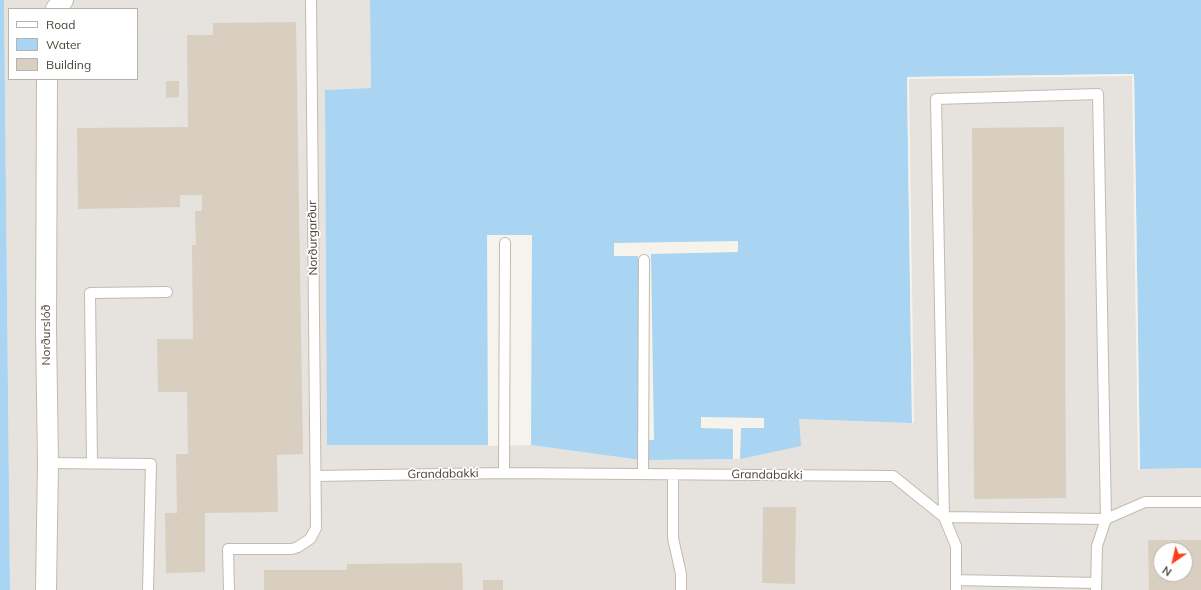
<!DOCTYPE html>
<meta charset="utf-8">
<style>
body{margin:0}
#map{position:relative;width:1201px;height:590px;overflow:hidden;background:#f6f3ec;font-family:Mulish,sans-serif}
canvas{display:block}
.legend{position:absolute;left:8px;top:8px;width:130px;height:72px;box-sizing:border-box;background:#fff;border:1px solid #b7b4b0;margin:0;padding:5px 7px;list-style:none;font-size:12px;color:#4b4439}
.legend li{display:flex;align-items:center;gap:8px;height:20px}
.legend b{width:20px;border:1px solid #b7b4b0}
.north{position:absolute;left:1153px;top:542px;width:40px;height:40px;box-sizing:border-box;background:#fff;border:1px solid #b7b4b0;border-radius:50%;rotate:214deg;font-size:11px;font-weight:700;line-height:16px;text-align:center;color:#4b4439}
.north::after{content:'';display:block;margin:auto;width:14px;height:18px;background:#fc3f1d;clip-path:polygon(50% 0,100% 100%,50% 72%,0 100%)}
</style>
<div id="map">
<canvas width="1201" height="590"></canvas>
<ul class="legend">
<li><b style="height:5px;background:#fff"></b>Road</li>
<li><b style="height:11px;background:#a9d4f2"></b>Water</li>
<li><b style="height:11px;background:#d8cfc1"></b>Building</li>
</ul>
<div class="north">N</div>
</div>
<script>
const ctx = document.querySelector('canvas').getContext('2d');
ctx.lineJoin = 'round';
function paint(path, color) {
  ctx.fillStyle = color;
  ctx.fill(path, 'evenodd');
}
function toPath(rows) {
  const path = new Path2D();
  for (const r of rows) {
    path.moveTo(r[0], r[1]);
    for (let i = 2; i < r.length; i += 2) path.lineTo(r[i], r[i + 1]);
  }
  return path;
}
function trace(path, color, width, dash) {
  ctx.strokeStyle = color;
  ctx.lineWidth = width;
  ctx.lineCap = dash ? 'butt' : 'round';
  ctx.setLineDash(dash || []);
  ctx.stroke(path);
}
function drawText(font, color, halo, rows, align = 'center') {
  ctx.font = font + ' Mulish,sans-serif';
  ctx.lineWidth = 3.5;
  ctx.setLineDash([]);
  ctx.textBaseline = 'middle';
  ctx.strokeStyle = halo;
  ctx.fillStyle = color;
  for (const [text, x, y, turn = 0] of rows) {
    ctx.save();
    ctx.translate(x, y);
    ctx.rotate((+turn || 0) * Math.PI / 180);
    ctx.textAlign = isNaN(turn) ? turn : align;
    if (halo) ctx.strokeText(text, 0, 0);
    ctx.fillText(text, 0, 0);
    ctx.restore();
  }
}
paint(toPath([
 [4,0,370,0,371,88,325,90,328,445,531,445,641,460,740,459,799,419,912,423,907,77,1134,74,1140,469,1201,468,1201,590,10,590],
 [9,9,137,9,137,79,9,79],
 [1161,550,1185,550,1185,574,1161,574]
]), '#e6e2dd');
paint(toPath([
 [172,28,171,119,79,121,79,90,73,90,73,79,137,79,137,29],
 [979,534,1066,534,1066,590,979,590],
 [223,583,223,590,83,590,83,584]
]), '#e5e3e0');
paint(toPath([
 [0,0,4,0,10,590,0,590],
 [370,0,1201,0,1201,468,1140,469,1134,74,907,77,912,423,799,419,801,446,740,459,641,460,531,445,327,445,325,90,371,88]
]), '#a9d4f2');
paint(toPath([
 [1134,74,1140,471,1138,469,1132,76,909,79,914,423,912,423,907,77],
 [487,235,532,235,531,445,488,446],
 [738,241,738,252,651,254,654,440,648,440,641,460,638,256,614,256,614,243],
 [701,417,764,418,764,428,741,428,740,459,733,459,733,429,701,428]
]), '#f6f3ec');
paint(toPath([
 [296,22,303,454,277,455,278,512,205,513,205,572,166,573,165,513,177,513,176,454,188,454,187,392,158,392,157,339,193,339,192,245,196,245,195,211,202,211,202,195,180,195,180,207,78,209,77,128,188,127,187,35,213,35,213,23],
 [166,81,179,81,179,97,166,98],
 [1064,127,1066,498,974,499,972,128],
 [763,507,796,507,795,584,762,583],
 [1148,540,1201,540,1201,590,1149,590],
 [1161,550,1185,550,1185,574,1161,574],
 [462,563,463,590,264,590,264,570,347,570,347,564],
 [483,580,503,580,503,590,483,590]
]), '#d8cfc1');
const service = toPath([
 [48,463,151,464,148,590],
 [92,463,90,293,167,292],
 [504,473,505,243],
 [643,474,644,260],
 [673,474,673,538,681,574,681,590],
 [316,476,504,473,893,476,944,517,1106,519,1145,502,1201,502],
 [956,580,1096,583],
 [229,590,228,549,292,549,298,547,310,539,316,528,311,0],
 [956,590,956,546,944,517,936,99,1098,94,1106,519,1097,546,1096,590]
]);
const minor = toPath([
 [56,9,63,0],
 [46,590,48,463,46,330,47,79]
]);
trace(service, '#c2bbae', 12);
trace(minor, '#c2bbae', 22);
trace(service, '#fff', 10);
trace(minor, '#fff', 20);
drawText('12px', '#4b4439', '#fff', [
 ["Norðurgarður",313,238,-91],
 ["Norðurslóð",46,335,-90],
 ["Grandabakki",443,474,-1],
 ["Grandabakki",767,475,1]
]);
</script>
